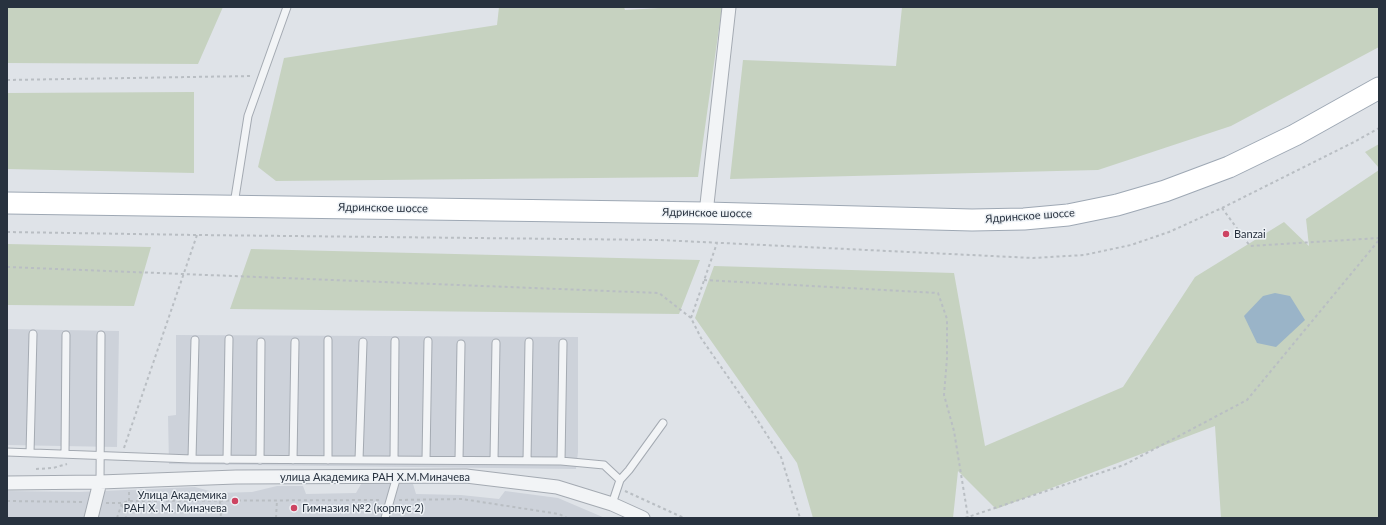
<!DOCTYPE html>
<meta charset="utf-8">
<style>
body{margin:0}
#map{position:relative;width:1386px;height:525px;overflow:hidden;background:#dfe3e8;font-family:Lato,sans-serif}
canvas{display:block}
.frame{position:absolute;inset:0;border:8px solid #28323f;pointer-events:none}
</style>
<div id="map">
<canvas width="1386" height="525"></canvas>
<div class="frame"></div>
</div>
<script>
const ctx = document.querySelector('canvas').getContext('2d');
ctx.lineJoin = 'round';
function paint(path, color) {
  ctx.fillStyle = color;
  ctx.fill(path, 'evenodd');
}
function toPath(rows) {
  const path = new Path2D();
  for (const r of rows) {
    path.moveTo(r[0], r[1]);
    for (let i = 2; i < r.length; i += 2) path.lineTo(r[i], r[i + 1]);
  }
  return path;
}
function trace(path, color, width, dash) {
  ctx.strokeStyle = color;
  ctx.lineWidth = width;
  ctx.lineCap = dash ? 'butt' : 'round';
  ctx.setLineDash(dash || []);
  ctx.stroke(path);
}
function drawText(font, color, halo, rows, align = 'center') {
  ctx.font = font + ' Lato,sans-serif';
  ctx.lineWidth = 3;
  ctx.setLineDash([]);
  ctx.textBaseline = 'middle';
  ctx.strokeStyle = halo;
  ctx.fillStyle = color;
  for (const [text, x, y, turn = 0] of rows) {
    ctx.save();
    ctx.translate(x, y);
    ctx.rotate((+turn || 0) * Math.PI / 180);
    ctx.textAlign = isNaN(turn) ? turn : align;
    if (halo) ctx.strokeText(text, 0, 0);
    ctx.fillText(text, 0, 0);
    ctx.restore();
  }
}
paint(toPath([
 [7,329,119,331,117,447,7,445],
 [176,335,578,337,578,452,576,469,169,464,168,416,176,415],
 [361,484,413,484,416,494,461,495,499,499,505,491,558,498,605,518,7,518,7,491,79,492,195,487,217,493,252,492,277,486,303,486,306,494,356,493]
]), '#cdd2da');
paint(toPath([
 [7,7,223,7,198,64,7,63],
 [499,7,624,7,625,10,659,8,660,7,722,7,698,177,276,181,258,167,284,58,497,25],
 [902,7,1379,7,1379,47,1231,126,1098,170,730,179,743,60,896,66],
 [194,92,194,173,7,169,7,93],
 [1379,144,1379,168,1365,152],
 [1379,170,1379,518,1221,518,1215,426,996,509,958,471,953,518,813,518,797,463,695,318,714,266,954,273,985,446,1123,387,1195,277,1284,222,1309,246,1306,219],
 [7,244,151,247,134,306,7,305],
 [251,249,700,260,679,314,230,309]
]), '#c6d2c0');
paint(toPath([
 [1275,293,1290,296,1305,320,1276,347,1257,343,1244,316,1263,296]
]), '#9ab4c8');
const service = toPath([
 [234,204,248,116,287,7],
 [7,452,192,459,561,461,563,343],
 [30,453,33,334],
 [65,454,66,335],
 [192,459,195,340],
 [227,460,229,339],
 [260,460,261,342],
 [293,460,295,342],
 [328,460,328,340],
 [359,460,363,342],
 [394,460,395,341],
 [426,460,428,341],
 [459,460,461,344],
 [494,460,496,343],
 [527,461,529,342],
 [561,461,604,465,620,480],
 [100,482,101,335],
 [612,504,620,480,629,470,663,423],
 [385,518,397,476]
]);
const minor = toPath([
 [706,213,729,7],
 [7,483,100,482,236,477,466,476,557,487,612,504,643,518],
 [91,518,100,482]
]);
const primary = toPath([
 [7,203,706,213,972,220,1024,219,1068,215,1117,205,1165,191,1229,167,1295,135,1379,88]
]);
trace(service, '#a4aab2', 9);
trace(minor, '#a4aab2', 15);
trace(primary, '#9ea8b4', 23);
trace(toPath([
 [7,80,252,76],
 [1222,208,1250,246,1379,238],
 [7,232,197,235,660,240,1033,258,1084,255,1131,245,1169,232,1222,208,1356,141,1379,128],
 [7,267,659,293,691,318,701,338,751,410,781,457,800,518],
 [704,280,938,293,947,319,947,358,944,395,954,431,968,517],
 [691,318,717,243],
 [124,448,197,235],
 [36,469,53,468,67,464],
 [625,491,684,518],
 [399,500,462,499,559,514,567,518],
 [7,501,84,502],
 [129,501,129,492],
 [220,501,221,518],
 [106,503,122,503,126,518],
 [117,518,122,503,129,501,381,500],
 [276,518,277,500],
 [965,518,1124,465,1247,400,1379,240]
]), '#b9bec3', 2, [3, 3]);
trace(service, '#f2f4f6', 7);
trace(minor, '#f2f4f6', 13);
trace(primary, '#fff', 21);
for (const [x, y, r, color] of [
 [1226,234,4,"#cd4462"],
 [235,501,4,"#cd4462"],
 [294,508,4,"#cd4462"]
]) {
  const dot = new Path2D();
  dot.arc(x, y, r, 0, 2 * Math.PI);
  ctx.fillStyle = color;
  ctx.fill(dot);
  trace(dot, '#eef2f6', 1.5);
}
drawText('11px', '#28323f', '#eef2f6', [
 ["Ядринское шоссе",383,208,1],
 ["Ядринское шоссе",707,213,1],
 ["Ядринское шоссе",1030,216,-4],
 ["улица Академика РАН Х.М.Миначева",375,477]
]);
drawText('11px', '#28323f', '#eef2f6', [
 ["Banzai",1234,234],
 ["Улица Академика",227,495,"right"],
 ["РАН Х. М. Миначева",227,508,"right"],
 ["Гимназия №2 (корпус 2)",302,508]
], 'left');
</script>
